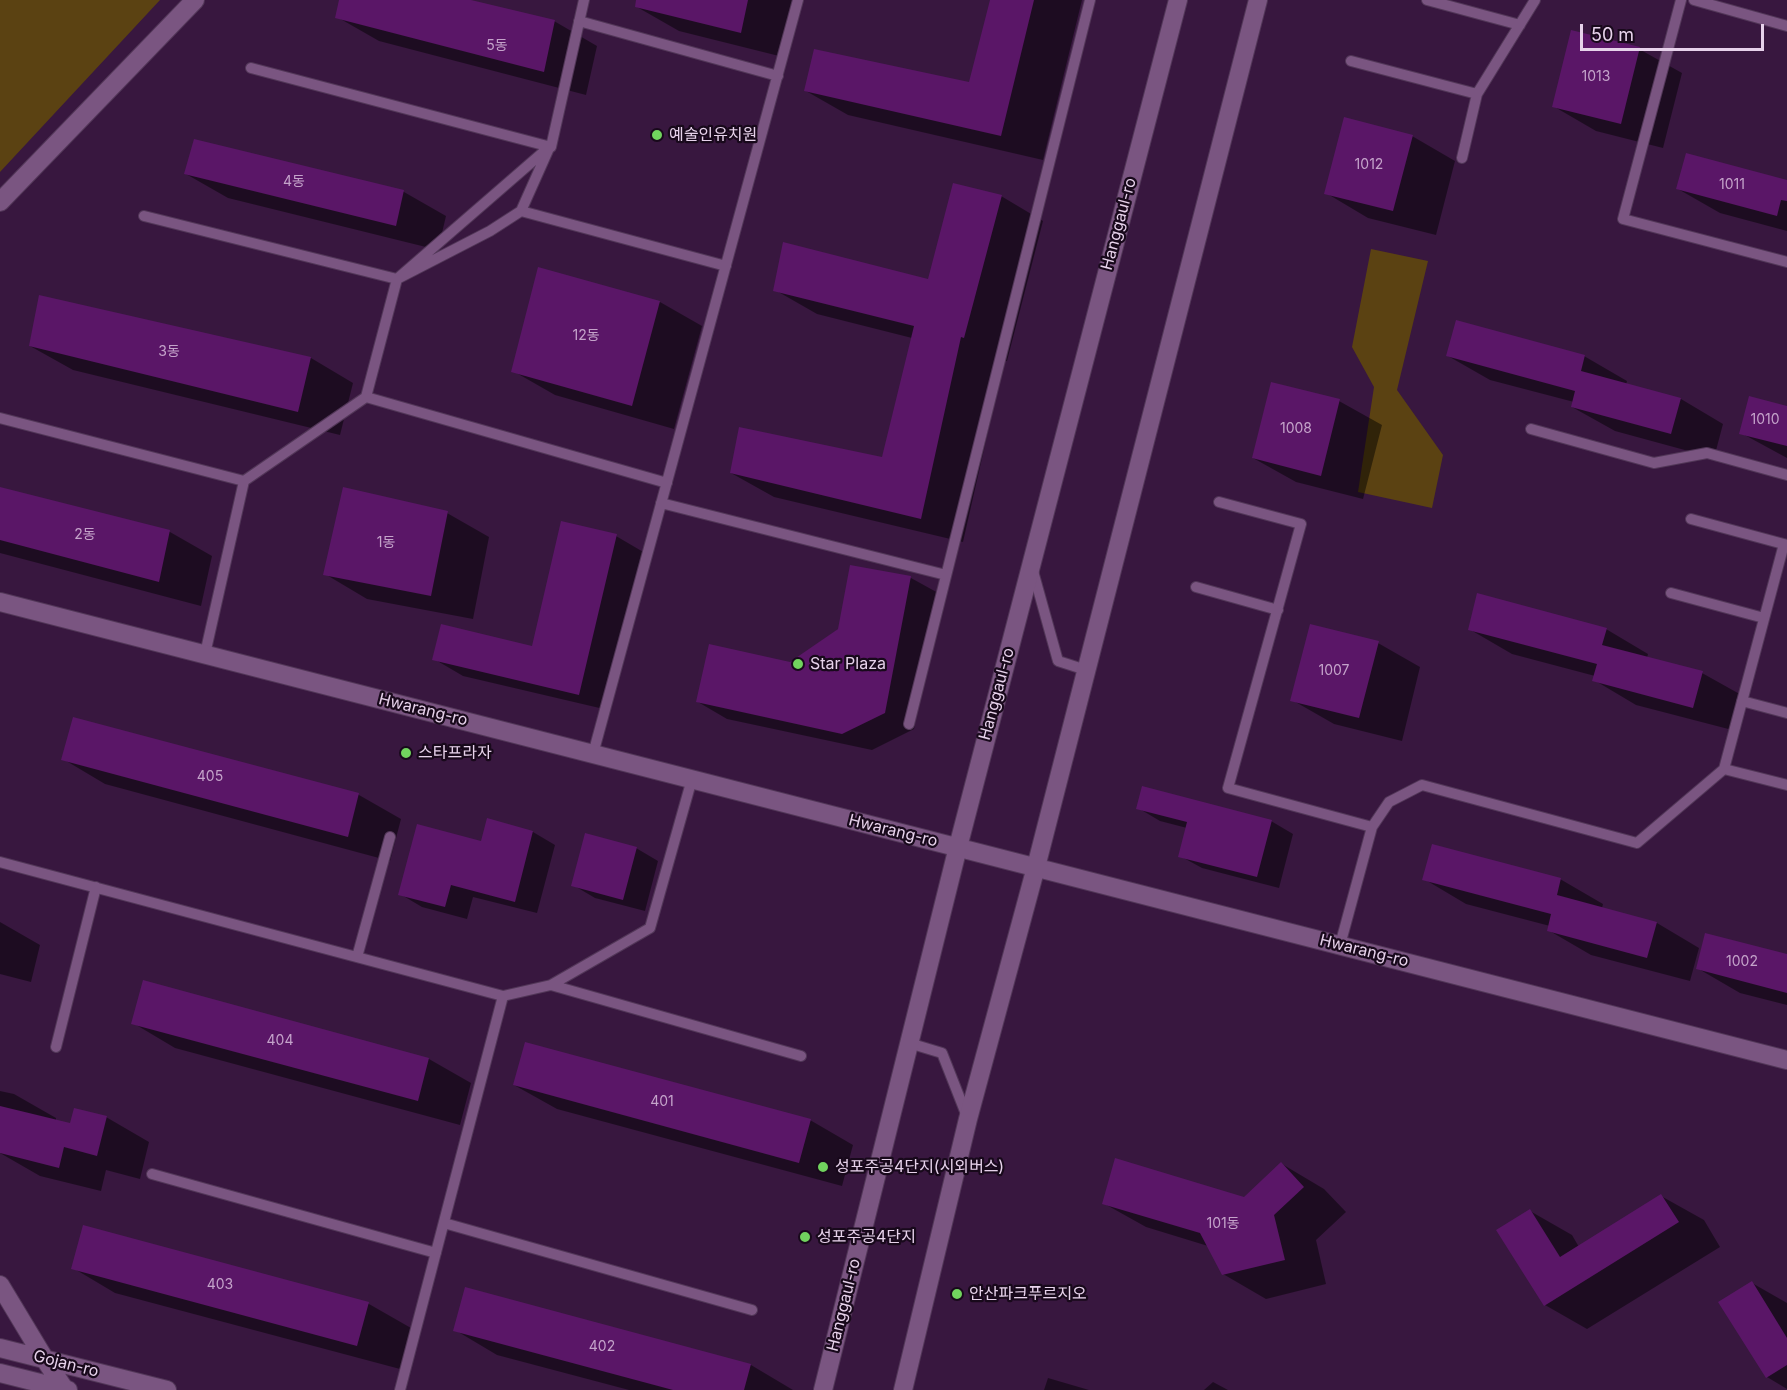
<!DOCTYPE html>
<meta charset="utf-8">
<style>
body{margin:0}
#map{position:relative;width:1787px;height:1390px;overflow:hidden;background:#38173f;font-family:Inter,sans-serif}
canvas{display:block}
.scale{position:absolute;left:1580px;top:24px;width:184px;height:27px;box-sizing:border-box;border:3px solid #e7d2eb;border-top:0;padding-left:8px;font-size:18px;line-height:21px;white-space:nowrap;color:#e7d2eb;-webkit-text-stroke:4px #18091b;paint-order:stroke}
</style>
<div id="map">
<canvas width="1787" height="1390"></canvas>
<div class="scale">50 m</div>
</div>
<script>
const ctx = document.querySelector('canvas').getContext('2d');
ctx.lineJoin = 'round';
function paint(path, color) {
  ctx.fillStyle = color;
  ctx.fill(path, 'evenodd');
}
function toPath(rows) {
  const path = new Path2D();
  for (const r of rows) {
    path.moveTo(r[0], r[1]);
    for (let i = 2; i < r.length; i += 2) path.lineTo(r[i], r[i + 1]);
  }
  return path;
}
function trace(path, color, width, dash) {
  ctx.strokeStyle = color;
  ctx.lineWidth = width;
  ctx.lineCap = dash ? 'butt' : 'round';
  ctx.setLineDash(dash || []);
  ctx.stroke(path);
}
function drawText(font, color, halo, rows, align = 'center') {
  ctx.font = font + ' Inter,"Noto Sans KR",sans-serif';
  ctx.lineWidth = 4.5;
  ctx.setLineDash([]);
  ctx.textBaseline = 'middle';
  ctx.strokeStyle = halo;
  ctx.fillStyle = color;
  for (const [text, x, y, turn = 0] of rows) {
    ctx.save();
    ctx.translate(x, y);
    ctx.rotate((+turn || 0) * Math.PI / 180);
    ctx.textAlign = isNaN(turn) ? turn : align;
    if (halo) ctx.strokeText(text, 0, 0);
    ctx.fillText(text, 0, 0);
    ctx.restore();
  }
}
paint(toPath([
 [0,0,160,0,0,172],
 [1371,249,1428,261,1397,390,1443,455,1432,508,1358,492,1374,387,1352,347]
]), '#5b4212');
paint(toPath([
 [340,0,465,0,554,21,597,46,586,95,379,41,337,17],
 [638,0,795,0,783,57,679,31,637,7],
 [991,0,1082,0,1043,160,848,115,806,91,970,84],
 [1639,49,1682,73,1663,148,1596,131,1553,106],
 [1412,136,1455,161,1436,235,1368,218,1326,193],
 [195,141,404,192,446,216,438,250,228,198,186,174],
 [1787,182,1787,231,1720,213,1678,189],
 [1001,196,1043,221,1007,361,1004,361,963,542,774,497,731,473,883,459,912,338,817,314,775,290,929,280],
 [660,302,702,326,674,429,555,395,513,371],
 [30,346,311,358,353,383,340,435,73,370],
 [1448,356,1584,356,1627,381,1626,385,1681,399,1723,424,1714,458,1615,431,1572,407,1574,402,1490,380],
 [1339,401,1382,425,1363,499,1296,482,1253,458],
 [1787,407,1787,458,1741,433],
 [0,488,170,532,212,556,201,606,0,553],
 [447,513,489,537,473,619,367,599,325,574],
 [616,536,645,553,608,710,463,676,434,659,533,648],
 [911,578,940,594,914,729,872,750,727,719,698,702,790,663],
 [1469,629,1606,629,1648,654,1647,658,1702,673,1745,697,1736,731,1636,705,1594,680,1595,676,1512,654],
 [1378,643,1420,667,1402,741,1334,724,1292,700],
 [74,718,359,795,401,819,390,861,105,784,63,759],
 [1138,808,1271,821,1293,834,1279,888,1202,868,1180,856,1187,828,1160,821],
 [488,820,533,832,555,845,537,913,473,897,467,919,422,907,400,894,482,843],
 [636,848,658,861,645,911,595,898,573,885],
 [1424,879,1560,879,1603,904,1602,908,1657,923,1699,948,1690,981,1591,955,1548,930,1550,926,1466,904],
 [0,922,40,945,31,982,0,974],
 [1787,956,1787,1005,1740,993,1697,968],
 [144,982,429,1059,471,1083,460,1125,175,1048,133,1023],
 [514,1085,810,1120,853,1145,842,1186,557,1109],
 [0,1091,14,1094,56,1118,56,1121,71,1125,106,1117,149,1142,140,1179,106,1170,101,1191,40,1176,0,1153],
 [1282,1164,1324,1189,1346,1212,1316,1240,1326,1284,1266,1299,1223,1274,1208,1246,1146,1227,1103,1203,1245,1199],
 [1661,1196,1704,1220,1720,1247,1587,1329,1545,1305,1530,1211,1572,1235,1579,1247],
 [84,1227,369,1304,411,1328,400,1369,115,1293,73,1268],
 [1752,1283,1787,1303,1787,1389,1767,1377],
 [466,1289,751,1365,793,1390,629,1390,497,1355,455,1330],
 [1048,1378,1089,1390,1044,1390],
 [1213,1382,1228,1390,1204,1390]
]), '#0007');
paint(toPath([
 [339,0,471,0,555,20,544,72,335,18],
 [636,0,748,0,741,33,635,7],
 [990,0,1034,0,1001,136,804,91,814,49,969,82],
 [1571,30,1640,47,1621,124,1552,107],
 [1344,117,1413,135,1393,211,1324,194],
 [194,139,404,190,396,226,184,174],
 [1686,153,1787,180,1787,201,1781,200,1777,216,1676,189],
 [953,183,1002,195,964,338,961,337,921,519,730,473,739,427,882,457,914,326,773,291,783,242,928,279],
 [538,267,660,301,632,406,511,372],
 [39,295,311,357,298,412,29,346],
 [1456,320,1585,355,1581,371,1681,398,1671,434,1571,407,1575,391,1446,356],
 [1271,382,1340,399,1321,476,1252,458],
 [1749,396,1787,406,1787,446,1739,434],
 [0,487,170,530,159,582,0,540],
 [343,487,448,511,431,596,323,575],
 [561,521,617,534,579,695,432,660,441,624,532,646],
 [850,565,911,576,885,713,842,734,696,702,709,644,790,662,838,629],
 [1477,593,1607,628,1602,645,1703,671,1693,708,1592,681,1597,664,1468,630],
 [1310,624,1379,641,1359,718,1290,701],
 [73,717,359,793,348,837,61,760],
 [1142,786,1272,820,1257,877,1178,857,1187,822,1136,809],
 [487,818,533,831,515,902,451,885,445,907,398,895,417,824,481,841],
 [585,833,637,847,623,900,571,886],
 [1432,844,1561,878,1557,895,1657,922,1647,958,1547,931,1551,914,1422,880],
 [1705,933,1787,954,1787,993,1696,969],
 [143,980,429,1058,418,1101,131,1024],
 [525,1042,811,1119,799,1163,513,1085],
 [0,1106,70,1123,74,1108,107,1116,97,1156,64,1147,59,1168,0,1153],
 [1115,1158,1244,1197,1281,1162,1304,1187,1274,1215,1285,1260,1222,1275,1200,1233,1102,1204],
 [1661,1194,1679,1222,1544,1306,1496,1230,1530,1209,1560,1257],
 [83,1225,369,1302,357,1346,71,1269],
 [1752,1281,1787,1338,1787,1365,1766,1378,1718,1302],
 [465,1287,751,1364,744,1390,673,1390,453,1331]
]), '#5a1667');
const lane = toPath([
 [1427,0,1520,25],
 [1681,0,1623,219,1787,262],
 [1694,0,1787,26],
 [579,21,778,76],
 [1351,61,1477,94],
 [251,68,551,147,584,0],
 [550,146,521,211,490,231,397,279,366,397,667,483],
 [1462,158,1477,94,1535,0],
 [521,211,726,266],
 [144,216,397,279,548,148],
 [0,418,244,481,205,654],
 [1531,429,1654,463,1707,453,1787,475],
 [244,481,366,397],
 [1219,502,1301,524,1228,788,1372,827],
 [661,503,946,575],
 [1691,519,1787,545],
 [1033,571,1058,661,1086,670],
 [1196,587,1278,610],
 [1671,593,1764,618],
 [1742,701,1787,713],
 [909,724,1090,0],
 [593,754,798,0],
 [1724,769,1787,785],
 [0,862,503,996,400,1390],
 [1340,945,1372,827,1389,802,1422,785,1637,843,1724,769,1784,544],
 [357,957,390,837],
 [551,985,801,1056],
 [503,996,551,985,650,928,692,779],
 [909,1043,942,1053,968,1119],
 [56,1047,96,887],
 [152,1174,436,1253],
 [444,1223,752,1310]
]);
const secondary = toPath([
 [0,202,195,0],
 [0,602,1787,1060],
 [0,1285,44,1358,65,1390],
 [0,1348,167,1390],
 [0,1373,68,1390],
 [823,1390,958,847,1178,0],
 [903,1390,968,1119,1036,867,1258,0]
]);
trace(lane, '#523758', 12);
trace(secondary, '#523758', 20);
trace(lane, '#7a5581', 10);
trace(secondary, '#7a5581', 18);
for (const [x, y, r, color] of [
 [657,135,6,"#71d35e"],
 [798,664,6,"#71d35e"],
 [406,753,6,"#71d35e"],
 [823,1167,6,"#71d35e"],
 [805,1237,6,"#71d35e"],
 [957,1294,6,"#71d35e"]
]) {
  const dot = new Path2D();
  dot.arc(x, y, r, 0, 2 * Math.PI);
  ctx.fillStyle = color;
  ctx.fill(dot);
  trace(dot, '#18091b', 2);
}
drawText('14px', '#c4a3ca', null, [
 ["5동",497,46],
 ["1013",1596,77],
 ["1012",1369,165],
 ["4동",294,182],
 ["1011",1732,185],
 ["12동",586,336],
 ["3동",169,352],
 ["1010",1765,420],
 ["1008",1296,429],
 ["2동",85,535],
 ["1동",386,543],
 ["1007",1334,671],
 ["405",210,777],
 ["1002",1742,962],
 ["404",280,1041],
 ["401",662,1102],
 ["101동",1223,1224],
 ["403",220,1285],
 ["402",602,1347]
]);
drawText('16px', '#e7d2eb', '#18091b', [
 ["예술인유치원",669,135],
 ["Star Plaza",810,664],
 ["스타프라자",418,753],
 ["성포주공4단지(시외버스)",835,1167],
 ["성포주공4단지",817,1237],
 ["안산파크푸르지오",969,1294]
], 'left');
drawText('16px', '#e7d2eb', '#18091b', [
 ["Hanggaul-ro",1119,224,-75],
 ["Hanggaul-ro",997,694,-75],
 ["Hwarang-ro",423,710,14],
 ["Hwarang-ro",893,831,14],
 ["Hwarang-ro",1364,951,14],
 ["Hanggaul-ro",844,1305,-76],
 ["Gojan-ro",66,1364,14]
]);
</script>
